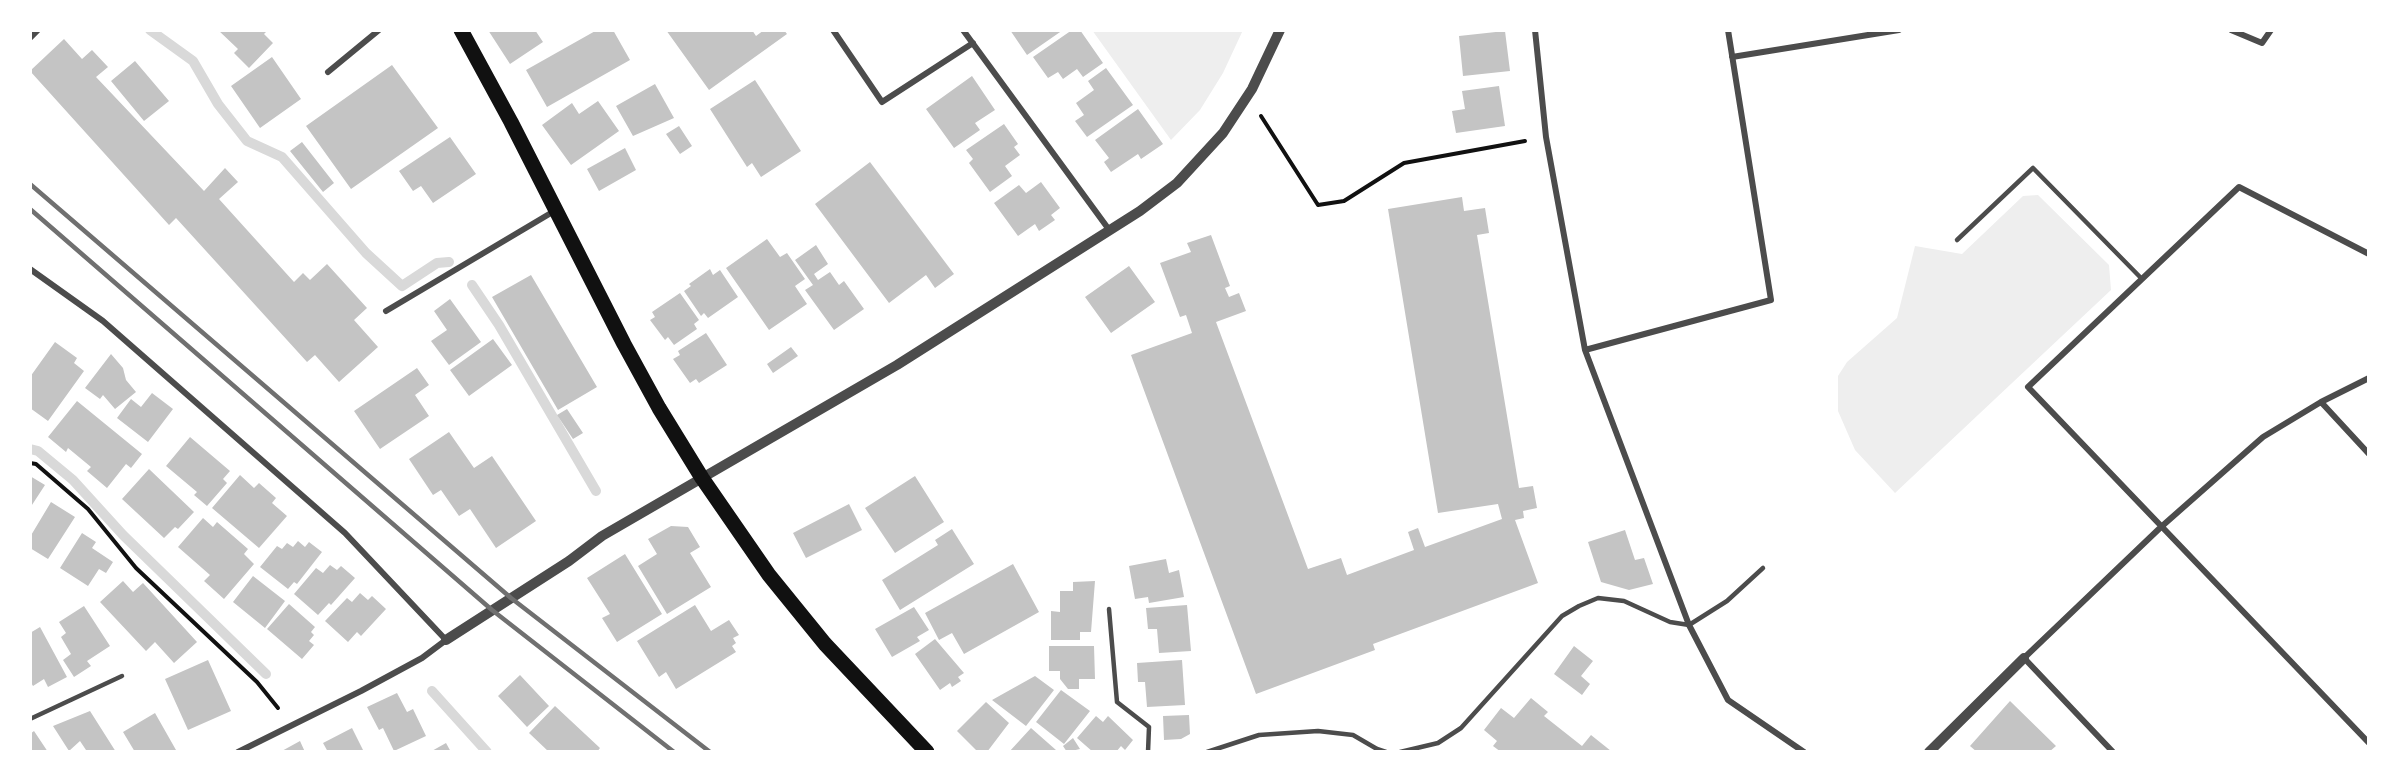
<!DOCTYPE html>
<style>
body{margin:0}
#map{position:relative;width:2399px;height:782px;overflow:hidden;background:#fff;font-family:"Sofia Sans Condensed",sans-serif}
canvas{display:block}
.frame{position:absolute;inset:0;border:32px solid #fff;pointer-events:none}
</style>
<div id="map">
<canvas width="2399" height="782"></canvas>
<div class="frame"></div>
</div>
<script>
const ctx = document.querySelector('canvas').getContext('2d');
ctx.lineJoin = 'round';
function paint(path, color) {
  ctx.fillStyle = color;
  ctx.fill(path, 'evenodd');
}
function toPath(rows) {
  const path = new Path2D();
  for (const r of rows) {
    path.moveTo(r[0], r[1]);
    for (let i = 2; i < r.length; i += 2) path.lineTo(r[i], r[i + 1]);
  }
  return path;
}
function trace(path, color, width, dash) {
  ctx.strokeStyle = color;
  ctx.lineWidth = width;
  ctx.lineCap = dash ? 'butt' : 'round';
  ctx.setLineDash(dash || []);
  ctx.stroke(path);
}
paint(toPath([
 [1092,30,1243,30,1223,73,1200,110,1171,140],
 [2038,195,2109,265,2111,290,1895,493,1855,450,1838,411,1838,376,1847,362,1897,318,1915,246,1962,254,2023,196]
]), '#eee');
trace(toPath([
 [150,30,193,61,218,104,247,141,282,157,366,253,402,286,437,263,449,262],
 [472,285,499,325,596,491],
 [30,449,38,451,73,480,123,535,266,674],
 [432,691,487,752]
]), '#d9d9d9', 10);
paint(toPath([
 [218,30,268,30,264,34,273,43,249,68,234,53,238,49],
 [488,30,535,30,543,42,510,64],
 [597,30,613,30,630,60,547,107,526,70],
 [666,30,752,30,756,36,764,30,784,30,787,34,709,90],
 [1010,30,1063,30,1027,55],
 [1072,30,1080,30,1103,63,1083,77,1077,69,1063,79,1058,72,1048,78,1033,57],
 [1505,31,1510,71,1463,76,1459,36],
 [64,39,82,59,92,50,108,67,96,77,204,191,225,168,238,182,219,199,294,282,303,273,310,280,327,264,367,308,354,320,378,347,339,382,315,355,307,362,176,218,169,225,30,71],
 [272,57,301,99,260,128,231,86],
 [135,61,169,101,144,121,111,81],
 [392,65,438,128,351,189,306,126],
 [1106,68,1133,105,1087,137,1075,121,1084,115,1076,103,1094,90,1088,81],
 [972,76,995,110,975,123,980,130,954,148,926,109],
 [755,80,801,151,761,177,752,163,747,167,710,109],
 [655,84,674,118,633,136,616,106],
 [1499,86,1505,126,1456,133,1452,111,1465,109,1462,91],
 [598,101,619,131,571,165,542,125,572,103,579,114],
 [1138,109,1163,144,1141,159,1138,154,1111,172,1104,162,1109,158,1095,140],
 [1004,124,1018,144,1014,147,1020,155,1005,166,1012,176,990,192,969,163,973,159,966,150],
 [679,126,692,146,680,154,666,134],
 [450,137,476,174,433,203,421,186,413,191,399,171],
 [302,142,334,183,323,192,290,151],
 [625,148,636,170,599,191,587,169],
 [870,162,954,274,935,288,926,275,889,303,815,204],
 [1041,182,1060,208,1051,215,1055,220,1039,231,1035,224,1018,236,994,203,1019,185,1026,193],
 [1462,197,1464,211,1485,208,1489,233,1477,235,1519,488,1533,486,1537,508,1523,511,1524,518,1515,520,1538,583,1373,644,1375,650,1256,694,1131,355,1192,333,1186,315,1180,317,1160,263,1191,252,1187,243,1211,235,1230,286,1225,288,1229,297,1239,293,1246,311,1216,322,1308,569,1341,558,1347,575,1414,550,1408,532,1418,528,1425,547,1502,519,1498,504,1438,513,1388,209],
 [767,239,780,257,787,253,805,279,795,286,807,304,769,330,726,268],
 [816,245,828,264,814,274,818,280,830,272,839,285,844,281,864,309,834,330,805,290,813,285,795,260],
 [1129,266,1155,302,1111,333,1085,297],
 [710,269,713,275,720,270,738,297,708,318,704,313,701,316,684,291,691,286,689,284],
 [531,275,597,387,558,410,492,297],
 [680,293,699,320,694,324,697,329,674,345,668,337,665,340,650,320,655,317,652,312],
 [450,299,481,342,449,365,431,341,447,330,434,311],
 [706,333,727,365,699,383,696,379,690,383,673,359,680,355,678,351],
 [493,339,512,365,469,396,450,370],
 [55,342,77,358,74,363,84,371,48,421,30,408,30,377],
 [791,347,798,356,773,373,767,364],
 [111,354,123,368,126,380,136,392,115,409,103,395,100,399,85,388],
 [417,368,429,385,415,395,429,416,380,449,354,411],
 [152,393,173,409,148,442,117,418,131,399,141,407],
 [77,401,142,454,131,468,126,464,107,488,87,471,91,467,68,448,66,452,48,437],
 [567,409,583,433,573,439,557,415],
 [449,432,474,468,492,456,536,521,496,548,470,509,459,516,441,490,433,495,409,459],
 [190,437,230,471,223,479,227,483,207,506,194,495,197,492,166,466],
 [149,469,194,512,178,529,175,527,164,538,122,499],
 [240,475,254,488,259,483,276,498,272,503,287,516,259,548,212,508],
 [30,476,45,485,30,508],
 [915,476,944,522,895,553,865,508],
 [51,502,75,517,48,559,30,548,30,537],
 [849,504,862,530,806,558,793,533],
 [203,518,213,527,217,522,248,549,244,554,254,564,224,599,204,581,210,575,178,547],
 [671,526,688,527,700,547,690,553,711,587,667,614,638,566,657,554,648,539],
 [952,529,974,564,900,610,882,580,938,545,935,540],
 [1625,530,1635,560,1644,558,1653,584,1629,590,1601,582,1588,542],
 [82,533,96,542,92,548,113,562,106,573,99,569,88,586,60,568],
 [298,541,305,547,309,542,322,552,297,584,294,582,288,589,260,567,277,546,282,549,287,543,293,547],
 [625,554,662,614,617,642,602,618,610,614,587,578],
 [1166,559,1169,573,1179,570,1184,597,1149,603,1148,597,1135,599,1129,566],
 [1013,564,1039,612,964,654,952,633,939,640,925,613],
 [330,565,337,570,341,566,355,578,331,605,329,603,318,615,294,594,316,568,323,573],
 [253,576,285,601,265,628,233,602],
 [123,581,133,592,143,583,197,642,174,663,155,642,146,651,100,602],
 [1095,581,1091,632,1080,632,1080,640,1051,640,1051,611,1060,612,1060,591,1073,591,1073,582],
 [360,593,368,600,372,596,386,609,361,636,357,632,348,642,325,621,347,598,352,602],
 [289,604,315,627,311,632,314,635,309,641,314,645,302,659,267,629],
 [695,605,711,631,729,620,739,635,733,638,736,643,732,646,736,652,676,689,666,672,659,677,637,641],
 [1187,605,1191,651,1159,653,1157,629,1148,629,1146,608],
 [84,606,110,646,87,661,91,666,74,677,63,660,71,654,61,637,66,633,59,622],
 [914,607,929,630,917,637,920,641,892,657,875,629],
 [40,627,67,677,48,687,44,679,33,686,30,681,30,633],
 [935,639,964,673,958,677,961,681,952,687,950,683,940,690,915,654],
 [1049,646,1094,646,1095,679,1079,679,1079,689,1068,689,1060,679,1060,671,1049,671],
 [1574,646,1593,661,1581,676,1590,684,1582,695,1554,674],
 [208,660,231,711,188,730,165,679],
 [1182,660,1185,705,1147,707,1145,682,1138,682,1137,663],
 [520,675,549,706,527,727,498,696],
 [1035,676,1054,690,1026,726,992,700],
 [1061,690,1090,711,1064,744,1036,722],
 [397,693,407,712,413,709,426,736,394,751,383,728,379,730,367,707],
 [1531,698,1548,712,1544,716,1582,746,1591,735,1611,751,1501,752,1493,746,1497,741,1484,730,1501,708,1514,718],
 [2010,701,2056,746,2049,752,1977,752,1970,746],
 [986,702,1009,723,987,752,978,752,957,731],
 [555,706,600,748,597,752,549,752,529,733],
 [90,711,116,752,84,752,86,750,80,741,69,751,53,726],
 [155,713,176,750,172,752,135,752,123,732],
 [1189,715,1190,734,1181,739,1164,740,1163,716],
 [1096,716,1103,722,1108,716,1133,740,1125,750,1121,746,1116,752,1093,752,1077,738],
 [352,728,364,752,328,752,323,743],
 [1031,728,1056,750,1054,752,1009,752],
 [34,731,48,752,30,752,30,734],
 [1073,738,1080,749,1067,752,1063,746],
 [300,741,305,752,280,752],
 [446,743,451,752,430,752]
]), '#c4c4c4');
trace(toPath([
 [1261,116,1318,205,1344,201,1404,163,1525,141],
 [30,463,36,464,88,509,136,568,257,682,278,708]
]), '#111', 4);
trace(toPath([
 [1957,240,2033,168,2141,278],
 [1109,609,1117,702,1149,727,1148,752],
 [30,719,122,676],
 [1207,752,1259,735,1318,731,1353,735,1377,749,1386,752],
 [1400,752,1438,743,1461,728,1562,616,1579,606,1598,598,1624,601,1670,622,1689,625,1727,601,1763,568]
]), '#4c4c4c', 4.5);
trace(toPath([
 [833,30,882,102,973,43],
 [963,30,1110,231],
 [1535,30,1546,137,1585,350,1689,625,1728,700,1804,752],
 [2231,30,2262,43,2271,30],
 [30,38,38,30],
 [1732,57,1899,30],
 [328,72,379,30],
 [2369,254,2239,187,2028,387,2369,743],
 [30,269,103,321,345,533,446,640,422,658,361,691,238,752],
 [386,311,556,210],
 [1585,350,1771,300,1728,30],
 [2321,402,2369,454],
 [2113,752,2024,658,2161,527,2263,437,2321,402,2369,378]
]), '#4c4c4c', 6);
trace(toPath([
 [446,640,569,561,602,536,897,365,1140,211,1177,183,1223,133,1252,89,1280,30],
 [1929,752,2024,658]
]), '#4c4c4c', 10);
trace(toPath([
 [461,30,511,122,624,344,659,408,702,478,769,575,825,644,927,752]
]), '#111', 15);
trace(toPath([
 [30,184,511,598,710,752],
 [30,209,492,610,674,752]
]), '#707070', 4.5);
</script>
